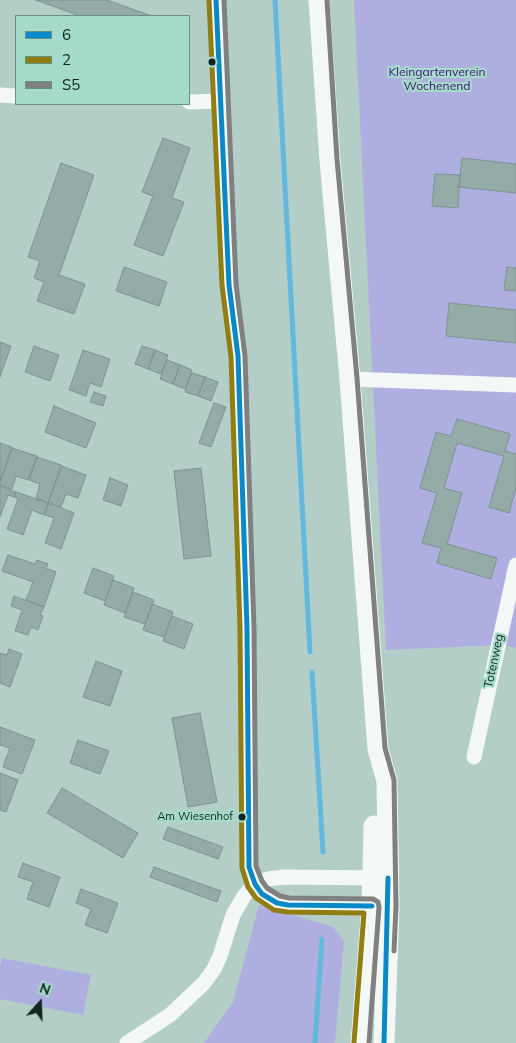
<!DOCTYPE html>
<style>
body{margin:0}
#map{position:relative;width:516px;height:1043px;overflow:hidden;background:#b2cec6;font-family:Mulish,sans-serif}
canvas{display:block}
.legend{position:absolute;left:15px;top:15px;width:175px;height:90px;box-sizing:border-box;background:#a5dbcb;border:1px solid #699286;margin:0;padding:6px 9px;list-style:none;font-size:15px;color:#10251f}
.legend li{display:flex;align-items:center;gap:10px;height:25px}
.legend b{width:25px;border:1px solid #699286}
.north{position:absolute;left:15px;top:978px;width:50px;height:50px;-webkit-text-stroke:4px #a5dbcb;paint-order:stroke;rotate:20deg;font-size:14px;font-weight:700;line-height:20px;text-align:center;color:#10251f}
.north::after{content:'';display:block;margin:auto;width:18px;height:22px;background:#10251f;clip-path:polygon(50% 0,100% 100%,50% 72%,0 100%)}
</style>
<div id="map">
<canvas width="516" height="1043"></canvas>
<ul class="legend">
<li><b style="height:6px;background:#0a89c9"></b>6</li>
<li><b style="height:6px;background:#917e12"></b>2</li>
<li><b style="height:6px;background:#808080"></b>S5</li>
</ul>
<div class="north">N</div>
</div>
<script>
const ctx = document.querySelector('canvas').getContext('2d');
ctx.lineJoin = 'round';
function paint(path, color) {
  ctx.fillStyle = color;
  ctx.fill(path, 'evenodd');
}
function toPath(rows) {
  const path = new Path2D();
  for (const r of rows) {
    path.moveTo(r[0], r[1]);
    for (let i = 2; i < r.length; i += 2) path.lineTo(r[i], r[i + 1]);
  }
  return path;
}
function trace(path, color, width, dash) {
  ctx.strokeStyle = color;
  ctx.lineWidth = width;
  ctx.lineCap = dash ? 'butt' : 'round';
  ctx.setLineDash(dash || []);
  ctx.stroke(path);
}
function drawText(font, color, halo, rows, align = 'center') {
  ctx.font = font + ' Mulish,sans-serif';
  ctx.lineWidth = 4.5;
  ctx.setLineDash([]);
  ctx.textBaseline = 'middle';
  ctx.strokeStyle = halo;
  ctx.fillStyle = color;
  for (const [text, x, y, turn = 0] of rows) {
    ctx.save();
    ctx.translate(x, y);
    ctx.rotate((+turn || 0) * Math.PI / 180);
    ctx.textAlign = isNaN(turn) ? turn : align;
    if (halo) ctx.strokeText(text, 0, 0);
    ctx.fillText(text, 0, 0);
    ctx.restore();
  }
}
paint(toPath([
 [354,0,516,0,516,648,502,645,386,650],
 [259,905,333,927,344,941,335,1043,204,1043,233,1002],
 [2,958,91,975,83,1015,0,999,0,967]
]), '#afaee0');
trace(toPath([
 [275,0,310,652],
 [312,672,323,852],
 [315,1043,322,939]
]), '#62b9dd', 5);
const building = toPath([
 [36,0,107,0,152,16,80,16,36,0],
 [163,138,190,148,172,198,184,202,163,256,134,245,153,196,142,192,163,138],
 [462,158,516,164,516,193,459,187,462,158],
 [61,163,94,175,59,275,85,284,74,314,37,301,44,282,34,278,40,261,28,257,61,163],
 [435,174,460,175,458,208,432,206,435,174],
 [124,267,167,282,159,306,116,291,124,267],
 [507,267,516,268,516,291,504,290,507,267],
 [449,303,516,310,516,343,446,336,449,303],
 [0,342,11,346,0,377,0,342],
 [34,346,59,355,50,381,25,372,34,346],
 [142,346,155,350,148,369,135,364,142,346],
 [83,350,110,359,101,387,90,383,86,396,69,390,83,350],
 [155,350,168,355,161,374,148,369,155,350],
 [167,360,180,365,173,384,160,379,167,360],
 [180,365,192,370,185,389,173,384,180,365],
 [192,373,205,377,198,396,185,392,192,373],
 [205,377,218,382,211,401,198,396,205,377],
 [94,392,106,396,103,406,90,402,94,392],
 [214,403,226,407,211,447,199,443,214,403],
 [54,406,96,423,86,448,45,432,54,406],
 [457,419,510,434,505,451,516,454,516,487,509,513,489,507,504,456,457,443,444,488,462,493,447,544,497,558,491,579,437,563,441,548,422,543,437,493,420,488,436,432,451,436,457,419],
 [0,443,12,447,0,482,0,443],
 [12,448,37,456,28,480,16,476,12,489,0,485,0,483,12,448],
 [37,457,61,465,48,503,36,498,40,484,29,480,37,457],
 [62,466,86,475,78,498,66,494,61,507,48,503,62,466],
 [201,468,211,556,184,559,174,471,201,468],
 [110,478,128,485,121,506,103,500,110,478],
 [0,486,16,492,14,497,8,495,0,517,0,486],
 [16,492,48,503,44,515,32,510,23,535,7,529,18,499,14,497,16,492],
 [49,503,74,513,61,549,45,543,54,518,45,515,49,503],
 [8,555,35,564,37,560,48,564,46,568,56,572,44,607,26,600,33,582,2,571,8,555],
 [93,568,114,576,105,601,84,593,93,568],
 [113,580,134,588,125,613,104,605,113,580],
 [133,592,154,600,145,624,124,617,133,592],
 [14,596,44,607,40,615,43,616,38,630,31,627,28,635,15,631,22,610,11,606,14,596],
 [152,604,173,612,164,637,143,630,152,604],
 [172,616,193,624,184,649,163,641,172,616],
 [9,649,22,654,10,687,0,683,0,653,7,655,9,649],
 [96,661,122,671,110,706,83,697,96,661],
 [200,713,217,802,188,807,172,718,200,713],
 [0,727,35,740,22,774,3,767,10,748,0,745,0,727],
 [78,740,109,751,100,774,70,763,78,740],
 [0,773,18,780,6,812,0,810,0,773],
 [62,788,138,833,123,858,47,813,62,788],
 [168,827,223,847,218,859,163,839,168,827],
 [23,863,60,877,49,907,27,899,33,882,18,877,23,863],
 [154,867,221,891,217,902,150,877,154,867],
 [81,889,118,903,107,933,85,925,91,909,76,903,81,889]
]);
paint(building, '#94aba7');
trace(building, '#7d9491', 1);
trace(toPath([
 [216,0,229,285,238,356,247,628,249,867,255,884,262,894,277,903,288,905,382,906],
 [0,95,16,96],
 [189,102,220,101],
 [350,379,516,385],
 [474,757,516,565],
 [127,1043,170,1015,204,983,214,969,220,956,233,915,244,896,255,884,268,879,284,877,382,878]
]), '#f3f8f6', 15);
trace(toPath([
 [319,0,330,160,350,379,378,749,387,781,389,906,384,1043],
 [361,1043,372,906,374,826]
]), '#f3f8f6', 21);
trace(toPath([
 [216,0,229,285,238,356,247,628,249,867,255,884,262,894,277,903,288,905,372,906],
 [384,1043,388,878]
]), '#0a89c9', 5);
trace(toPath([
 [209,0,222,285,231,357,240,628,242,868,248,887,256,898,274,910,288,912,364,913,354,1042]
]), '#917e12', 5);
trace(toPath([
 [224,0,236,284,245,356,254,628,256,866,262,881,267,888,280,896,289,898,373,899,378,902,379,907,369,1043],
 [327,0,337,159,357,378,385,748,394,780,396,906,394,951]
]), '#808080', 5);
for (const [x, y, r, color] of [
 [212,62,4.5,"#10251f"],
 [242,817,4.5,"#10251f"]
]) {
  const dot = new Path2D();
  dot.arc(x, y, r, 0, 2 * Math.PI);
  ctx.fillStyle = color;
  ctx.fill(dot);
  trace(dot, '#a5dbcb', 2);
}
drawText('11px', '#10251f', '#a5dbcb', [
 ["Am Wiesenhof",233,817]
], 'right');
drawText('12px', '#3b1275', '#a5dbcb', [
 ["Kleingartenverein",437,72],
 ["Wochenend",437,86]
]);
drawText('12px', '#10251f', '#a5dbcb', [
 ["Totenweg",494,661,-78]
]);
</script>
